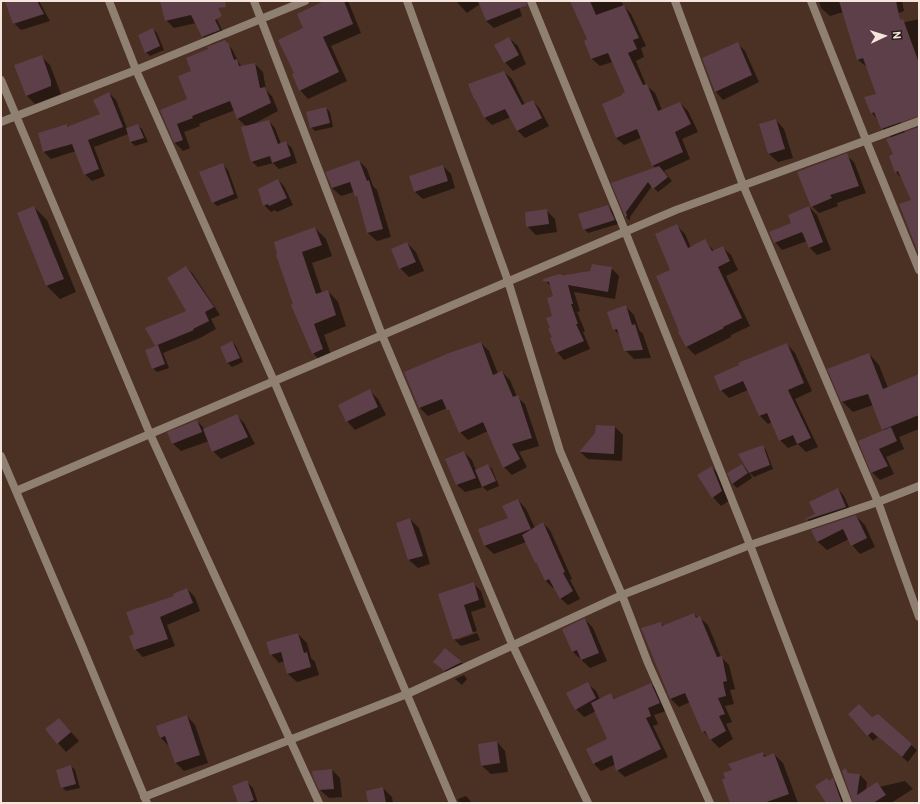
<!DOCTYPE html>
<style>
body{margin:0}
#map{position:relative;width:920px;height:804px;overflow:hidden;background:#4b3024;font-family:Overpass,sans-serif}
canvas{display:block}
.frame{position:absolute;inset:0;border:2px solid #f6e5dd;pointer-events:none}
.north{position:absolute;left:864px;top:16px;width:40px;height:40px;-webkit-text-stroke:3px #281c16;paint-order:stroke;rotate:86deg;font-size:11px;font-weight:700;line-height:16px;text-align:center;color:#f6e5dd}
.north::after{content:'';display:block;margin:auto;width:14px;height:18px;background:#f6e5dd;clip-path:polygon(50% 0,100% 100%,50% 72%,0 100%)}
</style>
<div id="map">
<canvas width="920" height="804"></canvas>
<div class="frame"></div>
<div class="north">N</div>
</div>
<script>
const ctx = document.querySelector('canvas').getContext('2d');
ctx.lineJoin = 'round';
function paint(path, color) {
  ctx.fillStyle = color;
  ctx.fill(path, 'evenodd');
}
function toPath(rows) {
  const path = new Path2D();
  for (const r of rows) {
    path.moveTo(r[0], r[1]);
    for (let i = 2; i < r.length; i += 2) path.lineTo(r[i], r[i + 1]);
  }
  return path;
}
function trace(path, color, width, dash) {
  ctx.strokeStyle = color;
  ctx.lineWidth = width;
  ctx.lineCap = dash ? 'butt' : 'round';
  ctx.setLineDash(dash || []);
  ctx.stroke(path);
}
paint(toPath([
 [9,1,39,1,50,21,21,30,14,23],
 [163,1,208,1,226,38,211,44,203,37,196,23,174,28,166,20],
 [323,1,348,1,361,33,331,46,347,81,308,99,300,90,295,73,304,29,323,2],
 [456,1,477,1,478,3,483,1,517,1,522,16,494,28,486,21,480,4,467,13],
 [572,1,621,1,624,6,631,14,646,46,641,48,644,57,636,61,646,85,655,93,662,110,680,103,688,111,698,132,682,139,690,159,664,171,672,181,658,192,652,186,630,217,630,221,626,217,613,184,656,168,652,165,641,138,624,145,616,138,626,93,612,62,600,66,592,59,585,41,589,40],
 [819,1,902,1,904,11,854,31,843,12,830,16,821,8],
 [919,19,919,110,899,118,905,133,919,128,919,249,912,200,903,180,896,172,892,138,882,128,878,120,872,113,877,95,867,67,858,60,850,35],
 [153,29,157,33,164,50,150,56,146,52],
 [509,38,518,46,526,64,513,71,505,62],
 [224,41,232,49,239,63,242,66,255,64,263,72,266,90,272,96,278,111,250,126,269,121,275,128,281,144,285,142,292,148,297,163,279,169,273,163,258,167,251,161,246,126,238,119,235,110,199,124,200,126,184,132,190,148,183,151,175,143,161,110,189,100,192,72,209,50],
 [737,43,745,51,759,82,723,100,716,92,703,58],
 [41,56,50,65,61,94,35,104,27,96],
 [504,72,512,79,525,105,533,101,540,109,549,126,525,138,517,130,511,117,492,125,485,118,478,102,475,99],
 [109,93,116,100,127,128,137,125,142,129,148,142,135,146,131,142,128,134,94,147,105,176,92,181,85,174,76,151,51,159,44,152,39,133,66,125,69,128,101,115],
 [326,108,330,112,333,127,315,131,311,127],
 [776,120,784,129,793,158,778,162,769,154,760,125],
 [846,155,854,162,866,193,837,203,838,206,819,213,812,206],
 [359,161,367,169,373,186,377,190,391,237,377,241,368,233,358,199,354,192,341,196,332,188],
 [224,166,228,170,238,198,217,206,213,202],
 [443,166,451,174,455,188,423,199,415,192],
 [278,180,284,186,293,205,277,212,275,210,271,212,264,205],
 [608,206,612,210,618,224,588,233,584,229],
 [34,207,47,220,76,292,60,299,47,286,18,214],
 [809,207,817,215,831,250,817,255,809,247,807,241,782,250,775,242],
 [546,210,555,219,557,232,536,235,527,226],
 [677,226,685,234,691,248,704,240,714,251,722,247,731,255,738,270,726,276,750,326,731,335,731,337,695,355,687,347,679,332,671,270],
 [315,228,326,239,332,256,312,263,322,293,328,291,338,302,346,326,324,335,333,360,323,364,313,353,277,255],
 [407,243,416,252,424,271,409,277,400,268],
 [186,267,193,274,220,315,211,319,216,329,200,338,163,353,169,368,157,372,153,368,157,346,156,345,187,312],
 [611,268,619,276,615,299,574,292,580,311,577,312,585,331,583,332,590,349,564,360,557,352,553,338,551,329,554,296,552,288,544,279,564,274,566,276],
 [626,307,634,315,639,330,643,334,651,358,634,359,625,350,620,336,614,329],
 [232,342,236,346,243,362,232,367,228,363,221,347],
 [481,343,489,351,498,374,502,372,510,380,517,397,525,404,539,446,519,452,527,467,512,475,504,467,488,431,468,440,460,432,452,414,447,408,428,416,420,408],
 [787,344,795,353,812,391,795,399,818,447,806,452,798,444,788,448,780,440,772,422,768,424,760,416,748,390,729,398,721,390],
 [869,354,879,365,888,388,919,375,919,429,899,437,904,449,886,457,894,474,880,480,872,472,884,431,873,405,853,412,842,401],
 [370,391,378,399,386,415,355,430,347,421],
 [236,415,244,423,255,444,221,459,213,451,209,441,181,451,172,443,197,421,205,429],
 [615,427,623,435,622,461,588,459,580,452],
 [762,446,766,450,773,469,754,477,749,472,752,478,737,488,733,484,728,473,742,465,748,471],
 [464,452,472,460,476,470,488,465,492,469,499,486,487,491,483,487,465,492,456,484],
 [712,467,720,476,730,500,721,506,713,497],
 [838,489,844,496,852,514,814,527,807,519,816,514],
 [518,500,526,509,535,528,543,523,550,530,572,579,570,580,580,599,568,605,560,598,555,587,553,588,546,581,526,542,494,554,485,546,480,530,509,519],
 [856,516,865,525,875,547,860,554,852,545,849,539,827,550,818,542,813,531],
 [410,519,419,528,430,564,418,568,409,560,397,523],
 [474,584,481,591,486,607,471,612,477,631,457,637,457,640,477,633,480,640,461,646,454,639,440,594],
 [187,589,195,597,200,611,167,625,175,646,143,657,135,649,136,635,176,596],
 [694,614,698,618,700,618,708,625,721,657,729,665,735,689,730,690,734,704,725,706,732,722,726,724,733,739,719,748,703,731,690,702,679,707,671,699,661,623,664,626],
 [585,619,593,628,607,661,590,668,573,652,563,629],
 [298,634,307,643,311,658,315,662,319,675,297,682,288,674,285,661,279,663,271,654],
 [445,650,462,663,465,667,448,674,438,666,434,662],
 [464,675,467,679,462,685,455,679],
 [587,683,596,691,600,699,611,694,616,700,651,684,658,691,666,711,654,715,658,724,653,726,668,757,625,777,617,770,616,764,601,771,594,764,608,740,596,711,584,717,576,709],
 [877,715,917,750,908,762,878,737,873,741,868,735,872,718],
 [187,716,195,725,208,763,184,771,176,763,169,746,161,738,157,726],
 [59,719,79,741,66,752,58,743],
 [497,742,505,751,508,772,491,774,482,766,479,745],
 [762,753,767,757,774,754,783,763,798,803,732,803,733,771],
 [71,766,75,770,80,788,66,791,62,787],
 [332,770,340,778,342,797,329,798,320,790],
 [849,774,860,775,867,782,866,790,905,781,913,789,891,803,855,803],
 [832,779,836,783,844,803,828,803,829,782],
 [247,782,253,788,258,803,239,803],
 [383,788,392,797,393,803,369,803],
 [466,796,472,803,459,803,458,799]
]), '#0007');
paint(toPath([
 [5,1,37,1,44,14,13,24],
 [160,1,225,1,226,7,218,8,222,16,215,20,220,30,202,37,191,15,165,21],
 [324,1,344,1,353,24,323,37,339,72,299,91,292,74,294,73,278,40,303,28,297,14],
 [478,1,526,1,527,5,486,21],
 [570,1,590,1,596,15,624,5,639,38,633,40,637,49,628,53,643,85,647,84,658,111,680,102,691,124,675,132,683,152,652,166,637,129,616,138,602,104,622,95,622,94,625,92,608,53,591,59,584,41,587,39],
 [839,1,896,1,900,20,903,19,919,63,919,116,881,129,874,112,871,114,864,97,876,94,863,58,857,60],
 [153,28,160,46,145,53,138,35],
 [509,37,519,55,504,63,494,45],
 [225,40,227,43,228,42,234,60,237,59,239,66,255,63,260,88,265,87,271,103,237,119,230,101,192,116,193,118,177,124,183,140,174,143,160,110,187,99,178,76,191,71,186,58,208,49,207,47],
 [738,42,752,75,715,92,702,58],
 [42,55,51,81,51,86,26,96,14,65],
 [504,71,522,105,533,100,542,118,517,131,505,109,484,118,475,99,474,99,468,84],
 [109,92,123,127,88,140,99,169,84,175,72,144,43,152,38,133,67,124,67,127,100,114,93,100],
 [326,107,330,123,310,128,306,112],
 [776,119,785,149,768,154,759,124],
 [269,120,278,144,286,141,291,156,272,163,270,156,251,162,241,127],
 [138,124,144,138,130,142,126,128],
 [919,127,919,255,899,204,911,200,898,171,895,173,889,156,893,154,886,139],
 [847,153,859,186,830,195,832,198,811,207,797,172],
 [359,160,367,181,369,180,383,229,367,233,357,196,355,197,350,182,332,188,325,172],
 [223,163,234,194,212,203,199,172],
 [443,165,448,181,414,192,409,176],
 [659,166,668,177,653,189,648,182,626,212,627,216,625,217,611,183],
 [278,179,287,198,269,206,268,204,263,206,258,189],
 [608,205,615,220,583,230,578,214],
 [34,206,64,279,46,286,17,213],
 [809,206,823,242,809,248,802,232,774,243,769,232,791,223,788,215],
 [547,209,549,224,526,227,525,212],
 [677,224,688,248,705,239,712,251,723,246,730,261,718,267,742,318,723,327,724,328,686,347,678,332,679,331,656,276,670,270,655,234],
 [315,227,322,245,302,252,316,294,328,290,336,315,314,324,323,349,312,354,291,305,293,304,276,255,277,254,274,242],
 [407,242,416,262,399,269,391,249],
 [592,264,612,267,608,292,568,285,573,304,571,304,578,324,576,324,584,341,556,353,550,338,552,337,548,329,550,328,546,318,552,316,547,298,553,296,549,282,543,281,543,279,559,274,565,275,590,271],
 [186,266,214,307,205,312,209,321,193,329,194,330,155,346,145,328,186,311,167,278],
 [626,305,632,325,635,324,643,350,624,351,617,329,613,330,607,312],
 [232,341,240,358,227,363,220,347],
 [481,342,493,375,502,371,513,397,518,395,532,438,512,444,520,459,503,468,483,422,459,433,449,410,447,410,442,399,419,408,404,372,449,353],
 [787,343,804,383,788,390,811,438,797,444,793,435,779,441,767,413,759,416,743,381,720,391,714,376,739,365,738,363],
 [158,345,165,364,152,369,145,350],
 [869,353,883,389,919,374,919,415,882,430,868,394,841,402,827,369],
 [370,389,378,407,346,422,338,405],
 [237,414,248,437,212,452,203,429],
 [197,420,202,432,172,444,167,432],
 [596,425,615,426,614,454,579,452,595,433],
 [891,427,897,441,879,449,888,466,871,473,858,441],
 [763,445,770,465,749,473,738,454],
 [464,451,476,478,456,485,445,459],
 [488,464,496,481,482,487,475,470],
 [742,464,748,473,732,484,727,473],
 [712,466,722,491,712,498,697,475],
 [838,488,846,507,806,520,805,519,815,514,809,502],
 [518,499,531,529,484,546,478,529,508,518,502,506],
 [856,515,867,538,851,546,843,529,817,542,811,530],
 [410,518,423,556,408,560,396,523],
 [543,522,565,572,563,573,573,591,560,599,549,579,545,581,536,562,535,563,522,535],
 [474,582,479,600,464,605,473,633,453,640,438,594],
 [187,588,193,603,160,617,168,639,134,650,129,636,134,634,126,612,174,596,173,594],
 [694,613,696,618,700,616,717,657,722,656,727,681,723,682,726,696,718,698,725,714,719,716,726,731,710,740,705,731,702,732,685,693,670,699,641,628,661,622,662,626],
 [585,618,599,653,581,660,577,650,572,652,562,629],
 [298,633,304,653,307,652,311,667,287,674,281,652,270,655,266,642],
 [445,648,462,662,444,671,433,662],
 [588,682,596,698,575,710,566,693],
 [651,683,660,703,648,708,651,716,646,718,661,749,616,771,612,755,593,764,586,749,607,739,591,703,611,693,614,699],
 [859,704,872,717,878,714,912,744,902,757,872,732,867,736,848,714],
 [187,715,200,755,175,763,165,736,160,738,156,726],
 [59,718,71,732,57,744,45,729],
 [497,741,500,763,481,766,478,744],
 [763,752,764,757,774,753,789,794,764,803,730,803,722,780,725,778,723,773,732,770,728,764],
 [71,765,76,784,61,788,56,770],
 [845,768,848,773,860,774,857,795,877,782,886,795,873,803,853,803,842,771],
 [332,769,334,789,319,790,313,777,312,771],
 [827,778,829,781,833,778,842,803,826,803,815,786],
 [247,780,254,800,246,803,238,803,232,786],
 [383,787,386,803,368,803,366,791]
]), '#5d3f49');
trace(toPath([
 [109,1,136,70,274,381,453,803],
 [254,1,382,335,512,644,588,803],
 [407,1,508,281,560,451,622,595,648,663,710,803],
 [531,1,625,231,750,545,848,803],
 [811,1,866,140,919,270],
 [1,80,150,434,319,803],
 [1,122,136,70,305,1],
 [1,456,82,646,147,803],
 [919,486,878,502,919,617],
 [16,491,676,210,919,121],
 [144,797,407,694,622,595,750,545,878,502,743,185,675,1]
]), '#908071', 8);
</script>
